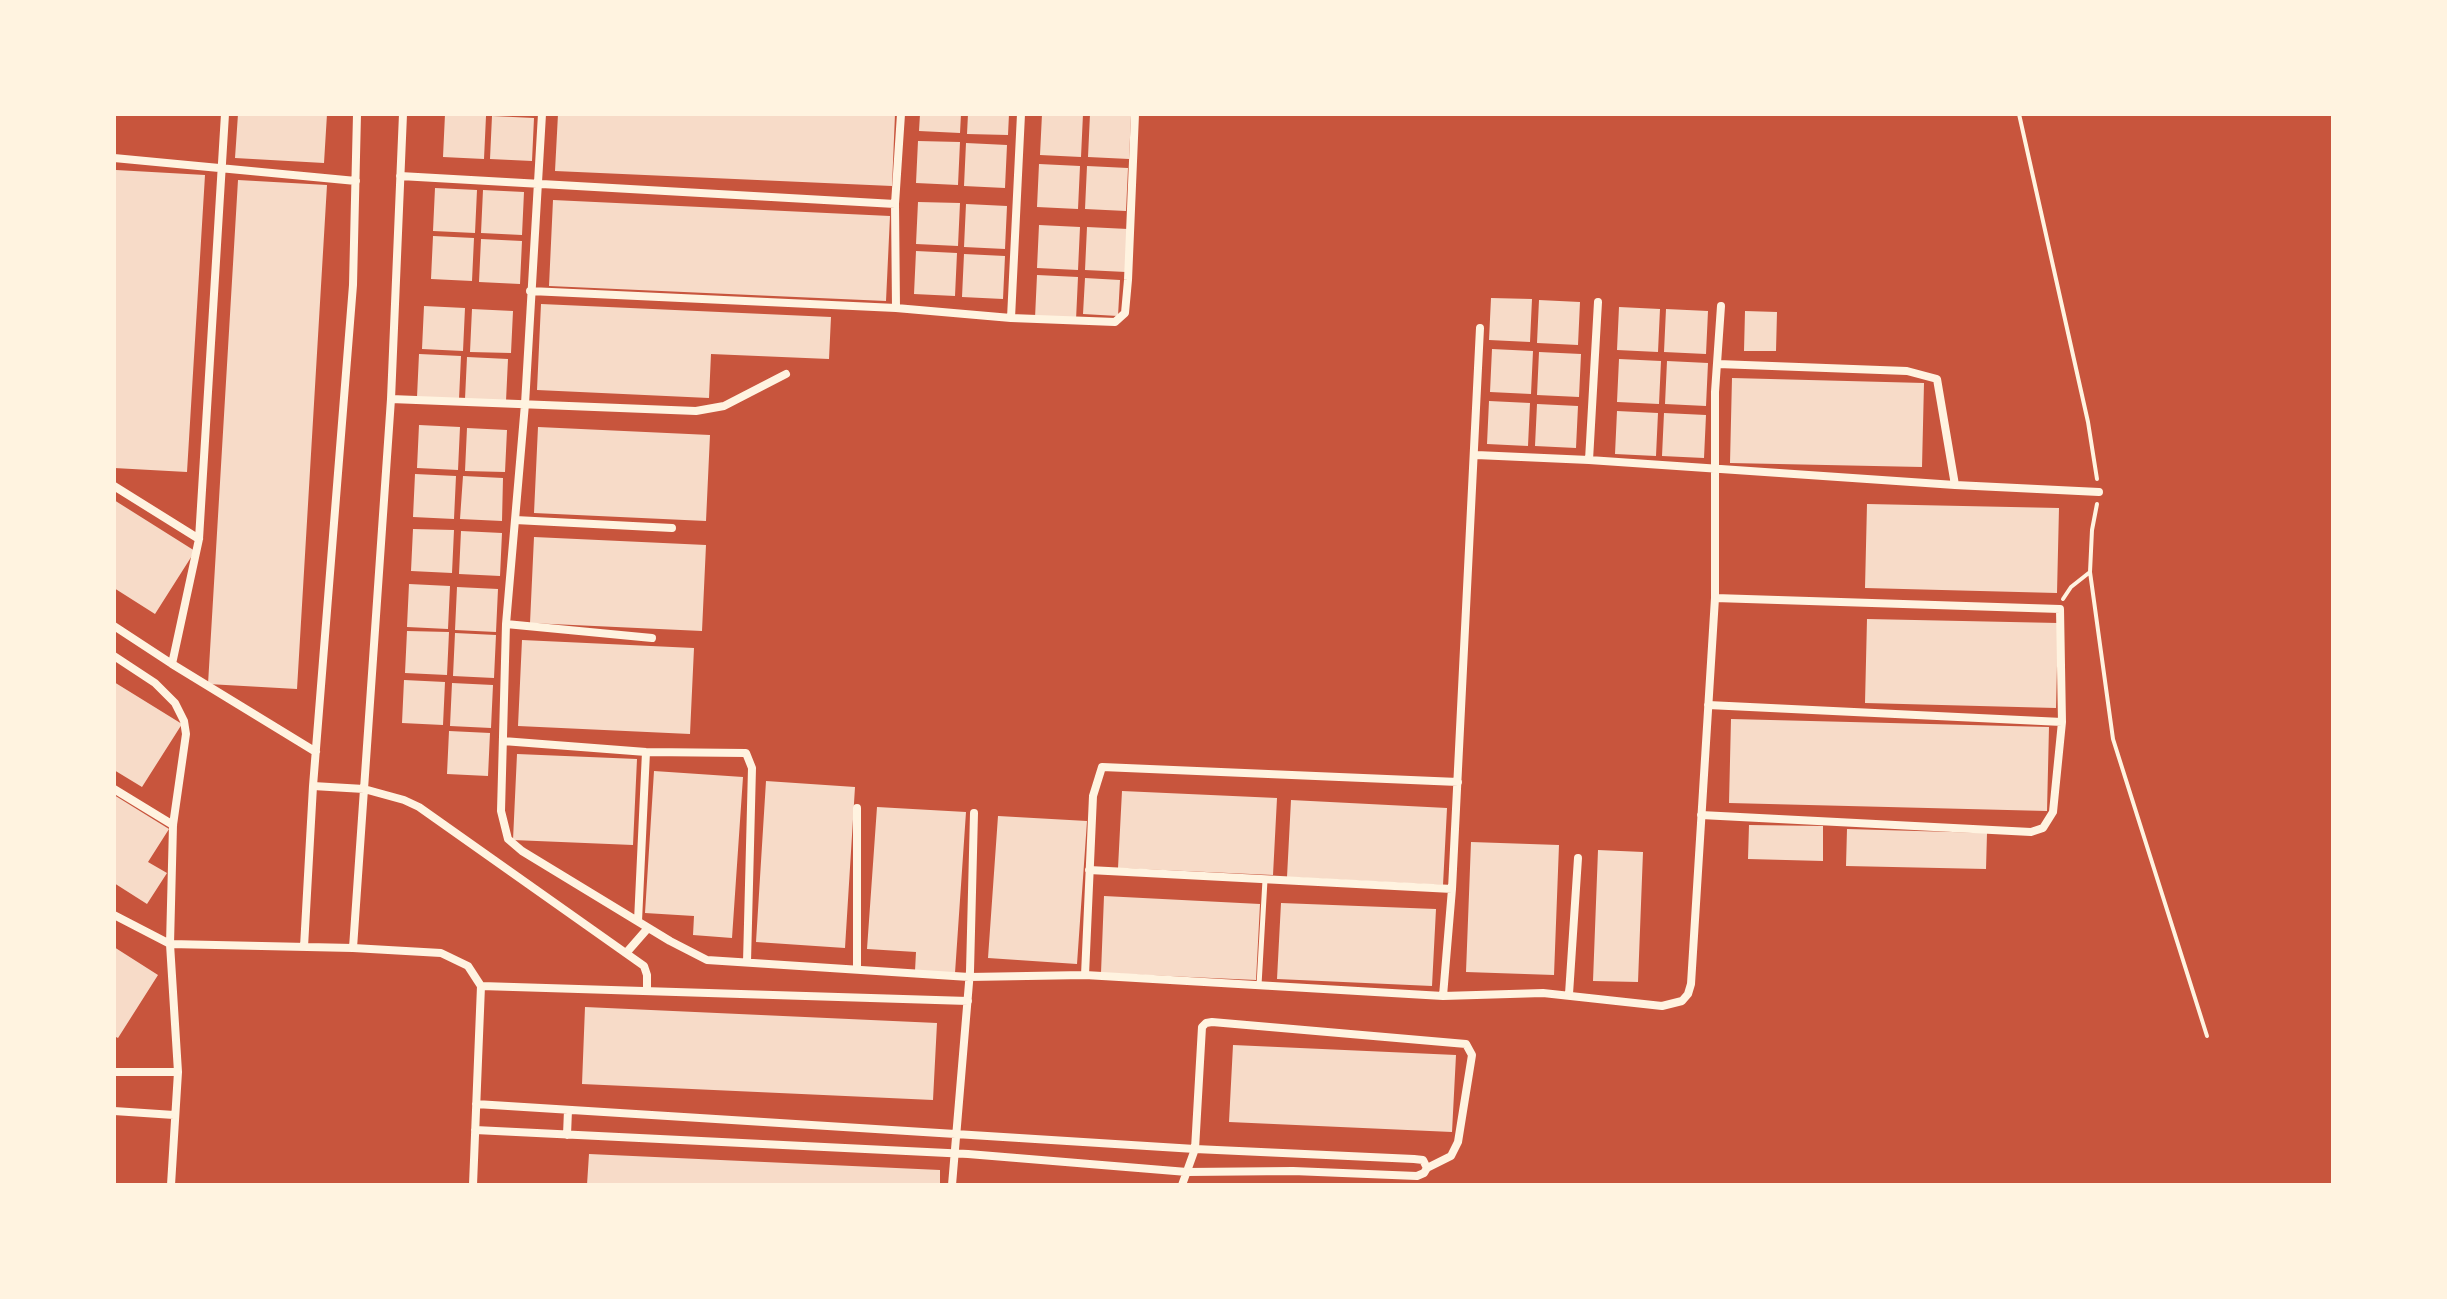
<!DOCTYPE html>
<style>
body{margin:0}
#map{position:relative;width:2447px;height:1299px;overflow:hidden;background:#c8553d;font-family:"IBM Plex Sans",sans-serif}
canvas{display:block}
.frame{position:absolute;inset:0;border:116px solid #fff3e0;pointer-events:none}
</style>
<div id="map">
<canvas width="2447" height="1299"></canvas>
<div class="frame"></div>
</div>
<script>
const ctx = document.querySelector('canvas').getContext('2d');
ctx.lineJoin = 'round';
function paint(path, color) {
  ctx.fillStyle = color;
  ctx.fill(path, 'evenodd');
}
function toPath(rows) {
  const path = new Path2D();
  for (const r of rows) {
    path.moveTo(r[0], r[1]);
    for (let i = 2; i < r.length; i += 2) path.lineTo(r[i], r[i + 1]);
  }
  return path;
}
function trace(path, color, width, dash) {
  ctx.strokeStyle = color;
  ctx.lineWidth = width;
  ctx.lineCap = dash ? 'butt' : 'round';
  ctx.setLineDash(dash || []);
  ctx.stroke(path);
}
paint(toPath([
 [238,114,327,114,324,163,235,158],
 [445,114,486,116,484,159,443,157],
 [558,114,895,114,892,186,555,171],
 [920,114,961,114,960,133,919,131],
 [968,114,1009,114,1008,135,967,134],
 [1042,114,1083,114,1081,157,1040,155],
 [1090,114,1131,116,1129,159,1088,157],
 [492,116,534,118,532,161,490,159],
 [918,141,960,142,958,185,916,183],
 [966,143,1007,145,1005,188,964,186],
 [1039,164,1080,166,1078,209,1037,207],
 [1087,166,1128,168,1126,211,1085,209],
 [116,170,205,175,187,472,114,468],
 [238,180,327,185,297,689,208,684],
 [435,188,477,190,475,233,433,231],
 [483,190,524,192,522,235,481,233],
 [553,200,890,216,886,301,549,286],
 [918,202,960,203,958,246,916,244],
 [966,204,1007,206,1005,249,964,247],
 [1039,225,1080,227,1078,270,1037,268],
 [1087,227,1128,229,1126,272,1085,270],
 [433,236,474,238,472,281,431,279],
 [481,239,522,241,520,284,479,282],
 [916,251,957,253,955,296,914,294],
 [964,254,1005,256,1003,299,962,297],
 [1037,275,1078,277,1076,320,1035,318],
 [1085,278,1120,280,1118,316,1083,314],
 [1491,298,1532,299,1530,342,1489,340],
 [1539,300,1580,302,1578,345,1537,343],
 [541,304,831,317,829,359,711,354,709,398,537,390],
 [424,306,465,308,463,351,422,349],
 [1619,307,1660,309,1658,352,1617,350],
 [472,309,513,311,511,353,470,352],
 [1666,309,1708,311,1706,354,1664,352],
 [1745,311,1777,312,1776,351,1744,351],
 [1492,349,1533,351,1531,394,1490,392],
 [1539,352,1581,354,1579,397,1537,395],
 [419,354,461,356,459,399,417,397],
 [467,357,508,359,506,401,465,399],
 [1619,359,1661,361,1659,404,1617,402],
 [1667,361,1708,363,1706,406,1665,404],
 [1732,378,1924,383,1922,467,1730,463],
 [1489,401,1530,403,1528,446,1487,444],
 [1537,404,1578,406,1576,448,1535,446],
 [1617,411,1658,413,1656,456,1615,454],
 [1664,413,1706,415,1704,458,1662,456],
 [419,425,460,427,458,470,417,468],
 [538,427,710,435,706,521,534,513],
 [467,428,507,430,505,472,465,471],
 [415,474,456,476,454,519,413,517],
 [463,476,503,478,502,521,460,519],
 [114,500,195,551,155,614,114,588],
 [1867,504,2059,508,2057,593,1865,588],
 [413,529,454,530,452,573,411,571],
 [461,531,502,533,500,576,459,574],
 [534,537,706,545,702,631,530,623],
 [409,584,450,586,448,629,407,627],
 [457,587,498,589,496,632,455,630],
 [1867,619,2058,623,2056,708,1865,703],
 [407,631,449,632,447,675,405,673],
 [455,633,496,635,494,678,453,676],
 [522,640,694,648,690,734,518,726],
 [404,680,445,682,443,725,402,723],
 [114,682,182,724,142,787,114,770],
 [452,683,493,685,491,728,450,726],
 [1731,719,2049,727,2047,811,1729,803],
 [449,731,490,733,488,776,447,774],
 [517,754,637,759,633,845,513,840],
 [654,771,743,777,732,938,693,935,694,916,645,913],
 [766,781,855,787,845,948,756,942],
 [1122,791,1277,798,1273,875,1118,868],
 [114,795,169,829,148,862,167,873,147,904,114,883],
 [1291,800,1447,808,1443,885,1287,877],
 [877,807,966,812,955,973,915,971,916,952,867,949],
 [998,816,1087,821,1077,964,988,958],
 [1749,825,1823,826,1823,861,1748,859],
 [1847,829,1987,833,1986,869,1846,866],
 [1471,842,1559,845,1554,975,1466,972],
 [1598,850,1643,852,1638,982,1593,981],
 [1104,896,1260,904,1256,980,1101,973],
 [1281,903,1436,909,1432,986,1277,979],
 [114,947,158,975,118,1038,114,1036],
 [585,1007,937,1023,933,1100,582,1084],
 [1233,1045,1456,1055,1452,1132,1229,1122],
 [589,1154,940,1170,940,1185,587,1185]
]), '#f7dbc8');
trace(toPath([
 [2019,114,2088,422,2097,479],
 [2097,504,2092,530,2090,572,2113,739,2207,1036],
 [2063,599,2071,587,2090,572]
]), '#fff3e0', 4);
trace(toPath([
 [1259,985,1265,880]
]), '#fff3e0', 5);
trace(toPath([
 [225,114,199,539,172,664,316,752],
 [542,114,525,404,506,624,501,811,508,839,522,851,670,941,707,960,969,977,1085,975,1443,996,1543,993,1662,1006,1682,1001,1688,994,1691,984,1715,598,1715,392,1721,306],
 [114,158,356,181],
 [400,176,895,204],
 [530,291,896,308,1011,318,1115,322,1125,313,1128,280,1135,114],
 [896,308,895,204,901,114],
 [1011,318,1021,114],
 [1718,364,1907,371,1937,379,1955,485],
 [391,399,696,411,724,406,786,374],
 [1476,455,1589,460,1955,485,2099,492],
 [1589,460,1598,302],
 [114,486,199,539],
 [515,520,672,528],
 [506,624,652,638],
 [114,626,172,664],
 [114,656,155,683,175,703,184,721,186,734,173,825,170,944,178,1072,171,1185],
 [1708,705,2062,722],
 [503,741,646,752,746,753,752,768,747,962],
 [313,786,364,789,404,800,419,807,644,966,647,975,647,991],
 [114,789,173,825],
 [1701,815,2031,832,2043,828,2053,812,2062,722,2060,609,1715,598],
 [1089,870,1452,889],
 [114,915,170,944,353,948,441,953,468,966,481,986,473,1185],
 [638,921,646,752],
 [304,947,313,786,353,285,357,114],
 [353,948,391,399,403,114],
 [627,952,648,928],
 [857,969,857,808],
 [1085,975,1093,796,1102,767,1458,782],
 [481,986,968,1001],
 [1569,994,1578,858],
 [1443,996,1452,889,1480,328],
 [114,1072,178,1072],
 [114,1111,174,1115],
 [475,1130,968,1154,1187,1172,1293,1171,1417,1176,1424,1173,1427,1168,1423,1160,1414,1159,1195,1149,476,1104],
 [567,1135,568,1110],
 [952,1185,970,971,974,813],
 [1182,1185,1195,1149,1202,1027,1206,1023,1212,1022,1466,1044,1472,1055,1458,1142,1451,1156,1427,1168]
]), '#fff3e0', 8);
</script>
